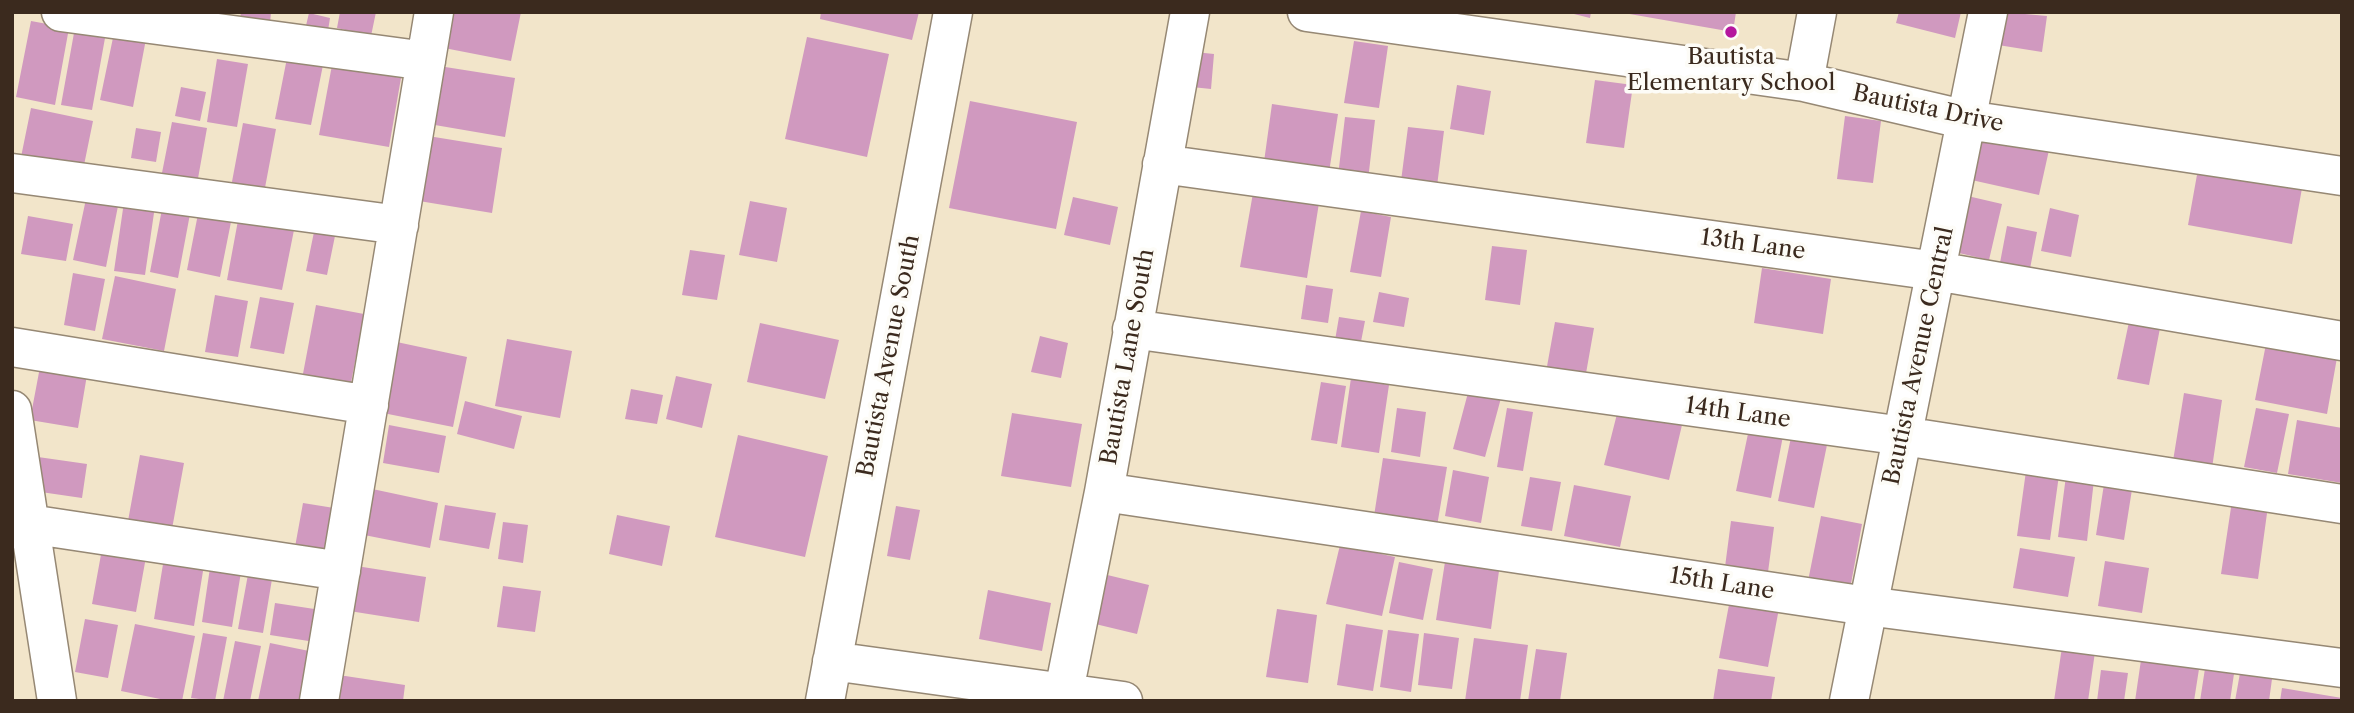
<!DOCTYPE html>
<style>
body{margin:0}
#map{position:relative;width:2354px;height:713px;overflow:hidden;background:#f2e5ca;font-family:"Libre Caslon Text",serif}
canvas{display:block}
.frame{position:absolute;inset:0;border:14px solid #3b2a1e;pointer-events:none}
</style>
<div id="map">
<canvas width="2354" height="713"></canvas>
<div class="frame"></div>
</div>
<script>
const ctx = document.querySelector('canvas').getContext('2d');
ctx.lineJoin = 'round';
function paint(path, color) {
  ctx.fillStyle = color;
  ctx.fill(path, 'evenodd');
}
function toPath(rows) {
  const path = new Path2D();
  for (const r of rows) {
    path.moveTo(r[0], r[1]);
    for (let i = 2; i < r.length; i += 2) path.lineTo(r[i], r[i + 1]);
  }
  return path;
}
function trace(path, color, width, dash) {
  ctx.strokeStyle = color;
  ctx.lineWidth = width;
  ctx.lineCap = dash ? 'butt' : 'round';
  ctx.setLineDash(dash || []);
  ctx.stroke(path);
}
function drawText(font, color, halo, rows, align = 'center') {
  ctx.font = font + ' "Libre Caslon Text",serif';
  ctx.lineWidth = 7;
  ctx.setLineDash([]);
  ctx.textBaseline = 'middle';
  ctx.strokeStyle = halo;
  ctx.fillStyle = color;
  for (const [text, x, y, turn = 0] of rows) {
    ctx.save();
    ctx.translate(x, y);
    ctx.rotate((+turn || 0) * Math.PI / 180);
    ctx.textAlign = isNaN(turn) ? turn : align;
    if (halo) ctx.strokeText(text, 0, 0);
    ctx.fillText(text, 0, 0);
    ctx.restore();
  }
}
paint(toPath([
 [241,12,271,12,270,24,240,20],
 [340,12,376,12,371,36,337,28],
 [446,12,521,12,511,61,439,47],
 [821,12,919,12,912,40,820,19],
 [1566,12,1591,12,1590,18],
 [1618,12,1736,12,1733,32],
 [1899,12,1961,12,1955,38,1896,23],
 [2003,12,2047,16,2042,52,1998,45],
 [309,13,330,18,326,43,303,38],
 [31,21,69,28,55,105,16,97],
 [74,33,105,38,92,110,61,105],
 [114,33,146,39,133,107,100,100],
 [807,37,889,54,867,157,785,139],
 [1354,41,1388,46,1379,108,1344,103],
 [1185,51,1214,54,1211,89,1182,86],
 [287,58,323,65,311,125,275,119],
 [217,59,248,64,237,127,207,122],
 [332,65,401,78,389,147,319,135],
 [439,66,515,78,505,137,429,124],
 [1595,80,1633,85,1624,148,1586,143],
 [1457,85,1491,91,1484,135,1450,129],
 [181,87,206,92,200,121,175,116],
 [970,101,1077,122,1056,229,949,208],
 [1272,104,1338,114,1328,179,1263,169],
 [31,108,93,121,83,170,21,157],
 [1845,116,1881,121,1873,183,1837,179],
 [1345,117,1375,120,1368,180,1338,176],
 [172,122,207,128,197,184,161,178],
 [243,123,276,129,264,193,231,187],
 [1408,127,1444,131,1437,186,1401,181],
 [136,128,161,132,156,162,131,158],
 [1978,134,2049,150,2039,195,1967,179],
 [422,135,502,148,492,213,413,200],
 [2200,158,2304,177,2292,244,2188,225],
 [1253,193,1319,203,1307,278,1240,267],
 [1959,194,2002,204,1989,260,1946,250],
 [1073,197,1118,207,1110,245,1064,235],
 [86,199,118,206,106,267,73,260],
 [750,201,787,208,777,262,739,255],
 [124,202,155,206,145,275,114,271],
 [2050,208,2079,215,2071,257,2041,251],
 [162,209,190,214,178,278,150,272],
 [1361,211,1391,217,1381,277,1350,272],
 [198,214,231,222,220,277,187,270],
 [239,215,295,225,282,290,227,280],
 [28,216,73,224,66,261,21,254],
 [2007,226,2037,232,2029,274,1999,268],
 [314,232,335,236,327,275,306,271],
 [1492,246,1527,250,1520,305,1485,300],
 [690,250,725,255,717,300,682,295],
 [1762,268,1831,279,1823,334,1754,323],
 [73,273,105,279,95,331,64,325],
 [115,276,176,289,164,351,102,339],
 [1306,285,1333,289,1328,323,1301,319],
 [1379,292,1409,298,1404,327,1373,322],
 [215,295,248,301,238,357,205,352],
 [260,297,294,303,284,354,250,348],
 [316,305,364,314,350,388,302,379],
 [1339,317,1365,321,1358,357,1333,352],
 [2130,317,2161,323,2149,385,2117,379],
 [1555,322,1594,328,1585,379,1546,372],
 [760,323,839,340,825,399,747,382],
 [1040,336,1068,343,1061,378,1031,372],
 [507,339,572,351,560,418,495,406],
 [2267,339,2338,352,2327,414,2255,400],
 [392,341,467,357,453,427,378,412],
 [40,367,87,375,78,428,30,420],
 [676,376,712,384,702,428,666,419],
 [1351,378,1389,385,1379,453,1341,447],
 [1321,382,1346,386,1337,444,1311,440],
 [631,389,663,395,657,424,625,419],
 [1469,389,1501,398,1485,457,1453,449],
 [2184,393,2222,400,2212,468,2173,461],
 [465,401,522,416,514,449,457,434],
 [1397,408,1426,412,1420,457,1391,452],
 [1507,408,1533,412,1523,471,1497,467],
 [2256,408,2289,414,2277,473,2244,467],
 [1618,410,1682,425,1669,480,1604,465],
 [1012,413,1082,424,1071,487,1001,476],
 [2297,420,2342,428,2342,483,2288,474],
 [389,425,446,436,439,473,383,463],
 [1749,429,1783,436,1771,498,1736,491],
 [738,435,828,456,805,557,715,537],
 [1791,437,1827,445,1814,508,1778,501],
 [140,455,184,463,172,529,128,521],
 [38,457,87,464,82,498,34,491],
 [1383,458,1447,467,1437,526,1374,516],
 [1453,470,1489,477,1481,523,1445,516],
 [2026,471,2059,475,2050,540,2017,536],
 [2066,476,2094,480,2087,541,2058,537],
 [1530,477,1561,482,1552,531,1521,526],
 [2105,478,2133,483,2124,540,2096,535],
 [1574,485,1631,496,1620,547,1564,536],
 [363,487,438,503,430,548,354,533],
 [2232,501,2268,506,2258,579,2221,574],
 [303,503,334,508,325,553,295,547],
 [445,505,496,513,489,549,439,540],
 [896,506,920,510,910,560,887,556],
 [617,515,670,526,662,566,609,554],
 [1821,516,1862,524,1850,589,1808,581],
 [1731,521,1774,527,1768,572,1725,567],
 [503,522,528,525,523,563,498,559],
 [1340,545,1395,557,1382,616,1326,604],
 [2020,548,2075,557,2068,597,2013,588],
 [102,549,146,557,136,612,92,604],
 [165,552,205,559,194,626,154,619],
 [211,561,242,566,232,627,202,622],
 [2105,561,2149,568,2142,613,2098,606],
 [1399,562,1433,569,1423,620,1389,613],
 [1445,562,1499,571,1491,629,1436,620],
 [350,565,426,577,419,622,343,610],
 [249,569,273,573,263,633,238,629],
 [1099,573,1149,585,1137,634,1087,622],
 [503,586,541,591,535,632,497,627],
 [988,590,1051,603,1042,651,979,639],
 [1731,594,1780,603,1768,667,1719,658],
 [275,603,321,610,315,642,270,635],
 [1277,609,1317,615,1308,683,1266,677],
 [85,619,118,625,108,678,75,672],
 [135,624,195,636,182,701,170,701,121,691],
 [1346,624,1383,630,1373,691,1337,685],
 [1388,630,1419,634,1411,692,1380,687],
 [203,633,227,637,215,701,191,698],
 [1424,633,1459,638,1452,689,1418,685],
 [1474,638,1528,645,1520,701,1465,701],
 [235,641,261,646,250,701,223,701],
 [270,643,314,652,303,701,258,701],
 [2062,647,2095,652,2088,701,2054,701],
 [1536,649,1567,653,1560,701,1528,701],
 [2141,660,2199,669,2194,701,2135,701],
 [2206,662,2235,667,2230,701,2200,701],
 [1718,669,1775,677,1771,701,1713,701],
 [2101,670,2128,673,2124,701,2097,701],
 [2240,673,2272,679,2269,701,2235,701],
 [332,674,405,685,403,701,328,701],
 [2282,688,2342,698,2342,701,2280,701]
]), '#d099bf');
const minor = toPath([
 [61,12,426,61],
 [1307,12,1804,82,1967,120,2342,176],
 [1804,82,1817,12],
 [1162,164,1936,271,2342,341],
 [12,173,399,225],
 [1132,329,1903,436,2342,504],
 [12,347,369,405],
 [12,410,57,701],
 [1104,492,1867,606,2342,668],
 [29,524,341,571],
 [832,661,1123,701],
 [319,701,434,12],
 [825,701,953,12],
 [1062,701,1104,492,1190,12],
 [1849,701,1988,12]
]);
trace(minor, '#968874', 41);
trace(minor, '#fff', 38);
for (const [x, y, r, color] of [
 [1731,32,7,"#b5179e"]
]) {
  const dot = new Path2D();
  dot.arc(x, y, r, 0, 2 * Math.PI);
  ctx.fillStyle = color;
  ctx.fill(dot);
  trace(dot, '#fdfcf7', 2.5);
}
drawText('23px', '#3b2a1e', '#fdfcf7', [
 ["Bautista",1731,57],
 ["Elementary School",1731,83]
]);
drawText('23px', '#3b2a1e', '#fdfcf7', [
 ["Bautista Drive",1928,109,12],
 ["13th Lane",1753,245,8],
 ["Bautista Avenue South",889,356,-79],
 ["Bautista Avenue Central",1919,356,-78],
 ["Bautista Lane South",1128,357,-80],
 ["14th Lane",1738,413,8],
 ["15th Lane",1722,584,9]
]);
</script>
